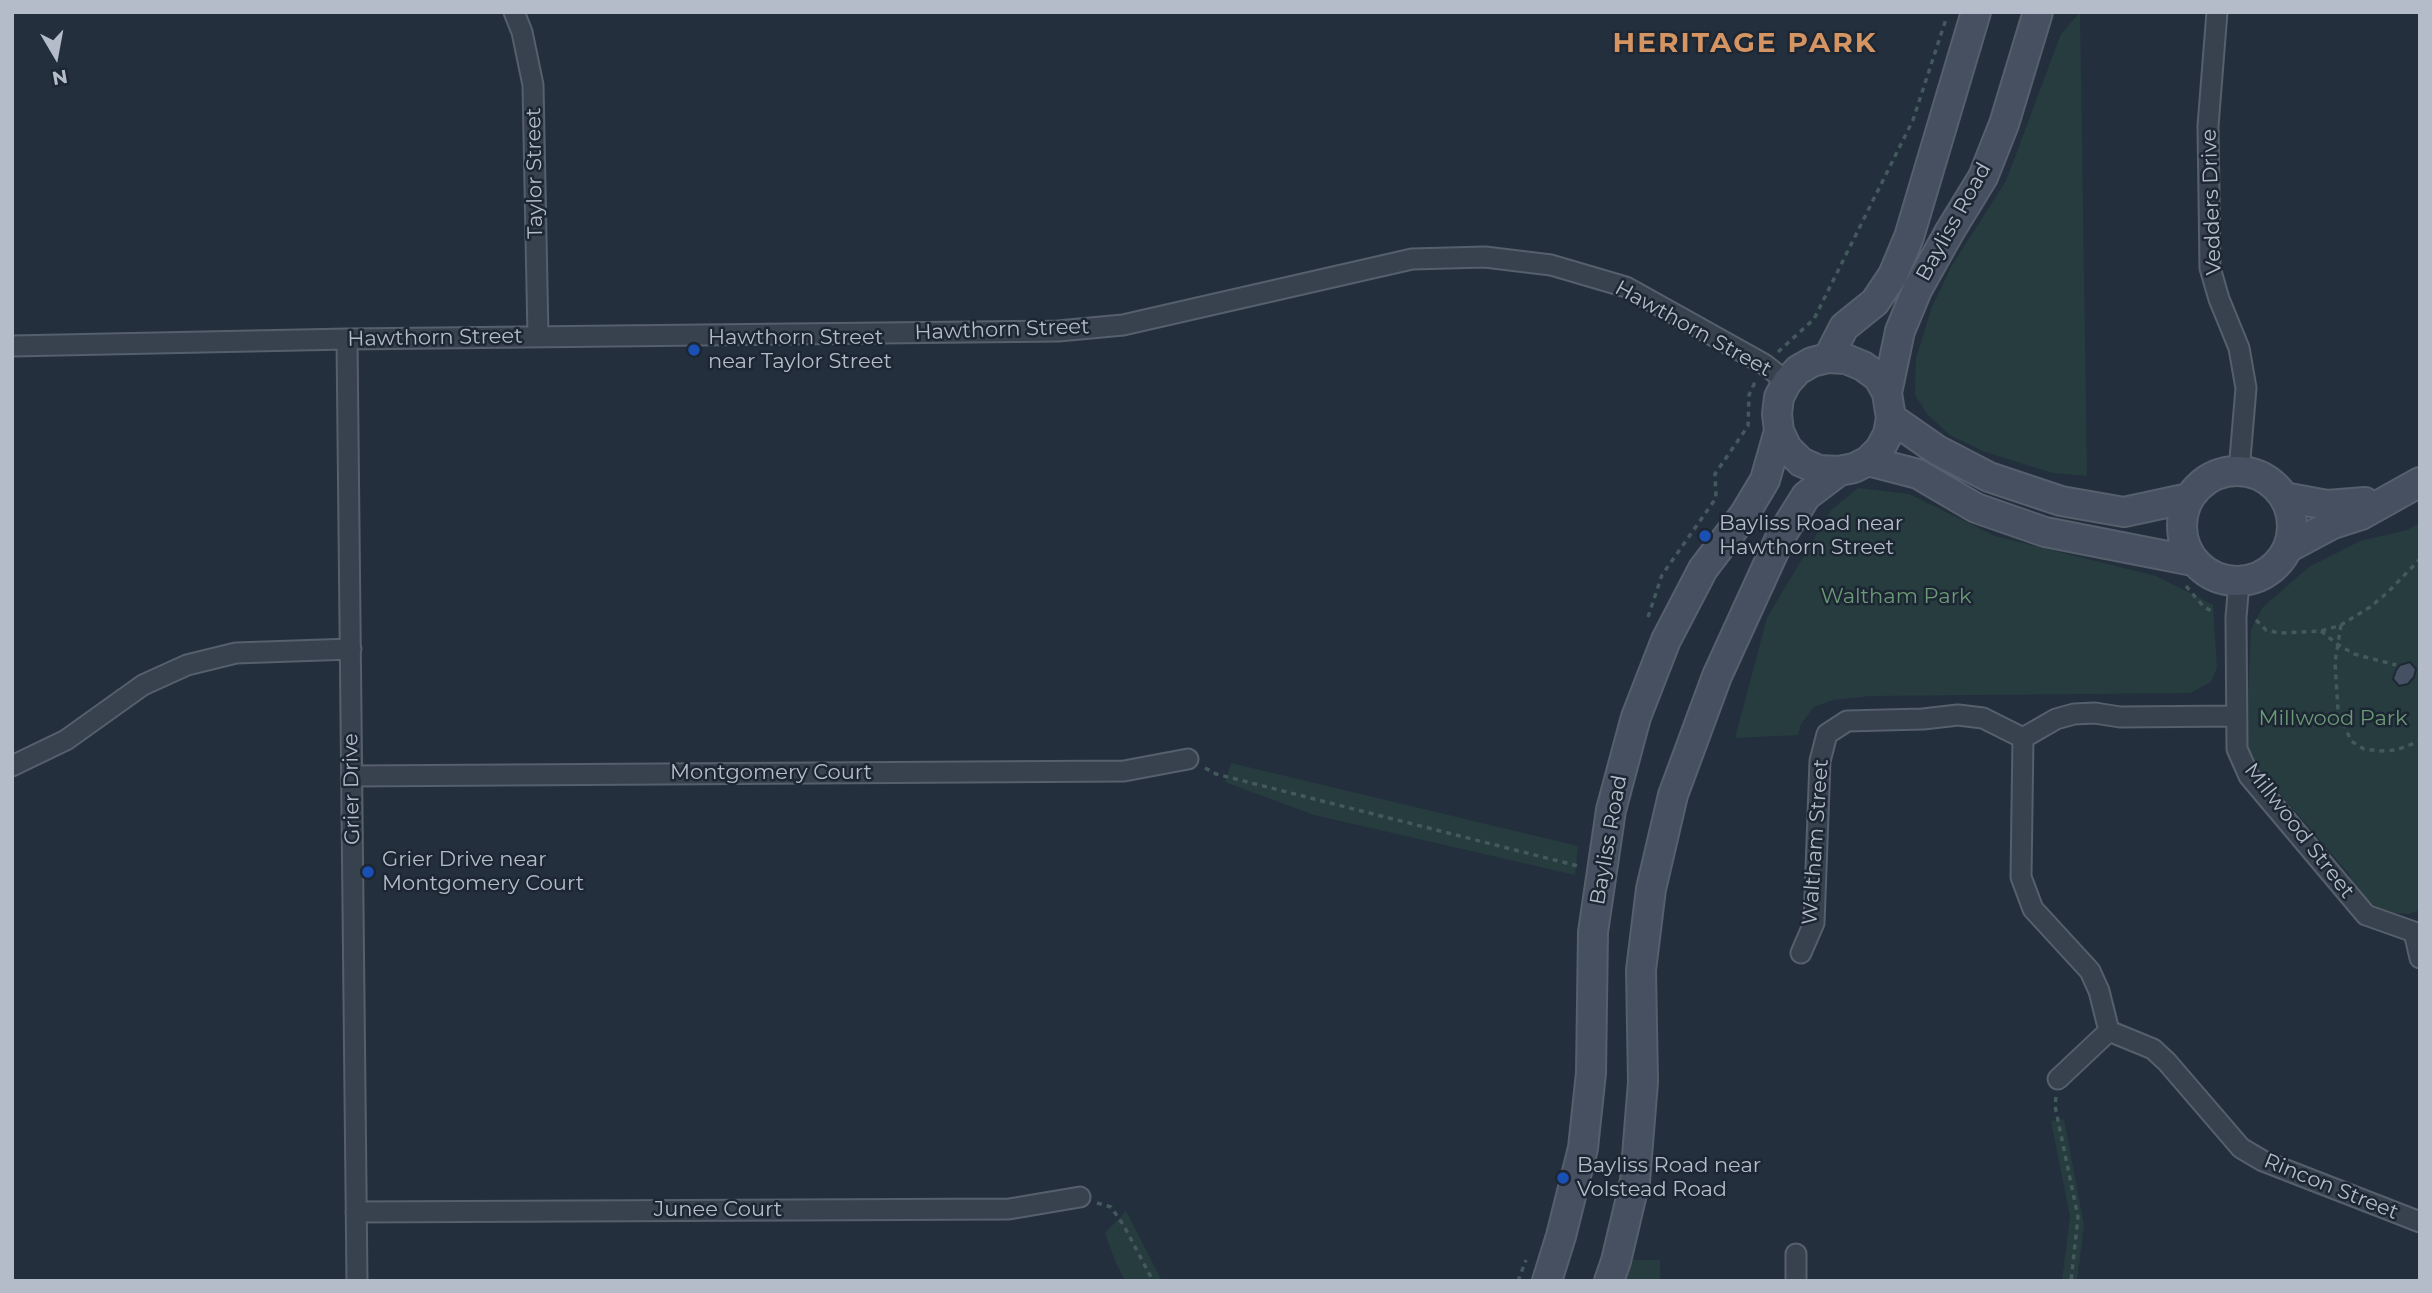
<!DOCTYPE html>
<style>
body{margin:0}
#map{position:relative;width:2432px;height:1293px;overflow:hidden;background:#242f3e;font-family:Montserrat,sans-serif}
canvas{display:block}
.frame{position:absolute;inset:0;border:14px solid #b4bcc9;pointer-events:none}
.north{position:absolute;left:21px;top:21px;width:70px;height:70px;-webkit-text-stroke:5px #1d2633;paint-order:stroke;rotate:170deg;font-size:19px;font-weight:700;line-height:28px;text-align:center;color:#b4bcc9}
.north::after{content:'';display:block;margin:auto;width:24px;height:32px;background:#b4bcc9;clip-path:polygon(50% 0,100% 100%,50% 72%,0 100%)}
</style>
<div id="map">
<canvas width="2432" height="1293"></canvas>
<div class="frame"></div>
<div class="north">N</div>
</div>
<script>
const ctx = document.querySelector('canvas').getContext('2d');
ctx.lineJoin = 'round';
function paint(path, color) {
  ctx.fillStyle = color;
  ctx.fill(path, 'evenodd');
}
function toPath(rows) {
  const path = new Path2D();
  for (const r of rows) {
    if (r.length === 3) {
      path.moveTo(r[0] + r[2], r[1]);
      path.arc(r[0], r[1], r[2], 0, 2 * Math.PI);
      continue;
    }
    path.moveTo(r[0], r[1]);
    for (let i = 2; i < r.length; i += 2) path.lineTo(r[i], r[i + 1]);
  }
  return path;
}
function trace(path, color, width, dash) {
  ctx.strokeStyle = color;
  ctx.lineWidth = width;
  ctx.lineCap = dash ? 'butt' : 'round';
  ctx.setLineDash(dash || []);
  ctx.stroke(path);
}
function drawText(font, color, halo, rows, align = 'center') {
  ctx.font = font + ' Montserrat,sans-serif';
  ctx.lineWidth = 5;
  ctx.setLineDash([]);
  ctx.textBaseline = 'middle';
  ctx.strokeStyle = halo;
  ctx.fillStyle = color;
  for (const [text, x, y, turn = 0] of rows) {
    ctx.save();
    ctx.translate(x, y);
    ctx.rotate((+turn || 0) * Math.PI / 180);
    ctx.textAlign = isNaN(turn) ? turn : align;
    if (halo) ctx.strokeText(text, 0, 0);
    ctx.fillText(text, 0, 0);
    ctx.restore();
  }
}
paint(toPath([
 [2080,12,2087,476,2053,473,1985,452,1950,435,1928,415,1915,395,1916,358,1932,307,1952,265,2006,181,2061,34],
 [1858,488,1909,494,1995,536,2156,576,2213,605,2217,668,2211,682,2190,693,1871,696,1833,700,1814,707,1801,724,1798,735,1735,738,1767,618,1831,510],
 [2420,523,2420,910,2409,914,2394,913,2375,906,2364,897,2354,885,2349,874,2256,766,2248,751,2246,736,2251,629,2263,607,2309,567,2360,541,2407,530],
 [1231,763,1578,846,1575,875,1314,815,1225,782],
 [2064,1119,2084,1225,2077,1281,2062,1281,2070,1216,2051,1121],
 [1126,1211,1162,1281,1125,1281,1116,1263,1105,1233],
 [1632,1260,1660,1260,1660,1281,1625,1281]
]), '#263c3f');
const building = toPath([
 [2410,662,2416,669,2414,677,2408,684,2399,686,2393,679,2396,670,2400,665,2410,662]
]);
paint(building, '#455162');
trace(building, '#1f2835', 2);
const street = toPath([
 [514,12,522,32,533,85,538,337],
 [2217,12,2208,126,2210,268,2219,299,2239,348,2246,388,2239,471],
 [347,339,357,1281],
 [12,346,347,339,1058,331,1123,325,1412,259,1485,257,1551,265,1626,287,1764,364,1787,382],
 [2239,582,2236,617,2237,749,2249,776,2366,915,2414,932],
 [2023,738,2021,877,2033,909,2090,971,2099,991,2109,1031,2153,1049,2167,1062,2241,1148,2263,1161,2420,1222],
 [12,766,66,740,143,685,187,665,236,653,351,649],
 [352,776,1124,771,1188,759],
 [2414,932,2420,958],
 [1801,953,1814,923,1820,761,1827,734,1847,721,1923,719,1958,715,1983,718,2023,738,2056,719,2074,714,2095,713,2120,717,2236,716],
 [2058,1079,2109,1031],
 [356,1212,1009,1209,1080,1197],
 [1796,1254,1796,1281]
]);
const secondary = toPath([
 [1828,358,1844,327,1875,302,1893,275,1909,237,1976,12],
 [1887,393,1900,331,1917,290,1950,231,1983,177,2004,124,2038,12],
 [1891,418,1937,450,1989,477,2061,501,2124,512,2189,498],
 [1868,461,1918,474,1976,508,2045,532,2193,561],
 [2237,526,55],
 [2284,497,2327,505,2365,502],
 [2288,548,2333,524,2361,515,2420,482],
 [1547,1281,1561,1236,1583,1148,1591,1073,1593,932,1611,810,1636,717,1666,640,1703,569,1744,515,1765,480,1779,431,1777,414,1779,397,1787,382,1798,370,1812,362,1828,358,1846,359,1863,366,1878,377,1887,393,1891,418,1888,434,1880,449,1868,461,1854,468,1839,471,1819,470,1801,462,1787,448,1779,431],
 [1609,1281,1616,1261,1635,1181,1643,1082,1641,970,1651,889,1673,795,1717,676,1781,536,1806,496,1839,471]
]);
trace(street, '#565f6c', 23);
trace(secondary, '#565f6c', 32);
trace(toPath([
 [1778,352,1814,319,1913,120,1946,19],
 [2186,586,2203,606,2215,613],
 [1648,617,1662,575,1716,498,1715,474,1748,426,1749,395,1755,382],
 [2256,620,2266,630,2279,633,2321,631,2341,625,2370,607,2387,593,2420,559],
 [2341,625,2335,662,2338,710,2351,741,2364,749,2381,751,2396,750,2420,741],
 [2321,631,2337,644,2354,654,2396,665],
 [1205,768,1216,774,1578,866],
 [2056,1097,2055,1106,2078,1217,2071,1281],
 [1097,1203,1111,1207,1124,1226,1153,1281],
 [1518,1281,1526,1260]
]), '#44595c', 3.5, [5, 5]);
trace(street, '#38414e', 19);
trace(secondary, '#465061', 28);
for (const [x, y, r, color] of [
 [694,350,7,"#1a4fb4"],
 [1705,536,7,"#1a4fb4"],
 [368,872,7,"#1a4fb4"],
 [1563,1178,7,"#1a4fb4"]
]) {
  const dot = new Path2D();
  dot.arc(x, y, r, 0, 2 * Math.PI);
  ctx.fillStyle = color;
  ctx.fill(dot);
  trace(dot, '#1d2633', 2.5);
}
drawText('21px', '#b4bcc9', '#1d2633', [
 ["Taylor Street",535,173,-91],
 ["Vedders Drive",2212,202,-92],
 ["Bayliss Road",1954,222,-61],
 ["Hawthorn Street",1693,329,29],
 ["Hawthorn Street",1002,330,-2],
 ["Hawthorn Street",435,338,-1],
 ["Montgomery Court",771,773],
 ["Grier Drive",352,789,-91],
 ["Millwood Street",2299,831,52],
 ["Bayliss Road",1609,840,-80],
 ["Waltham Street",1816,842,-86],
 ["Rincon Street",2331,1187,22],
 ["Junee Court",718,1210]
]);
drawText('21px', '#b4bcc9', '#1d2633', [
 ["Hawthorn Street",708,338],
 ["near Taylor Street",708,362],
 ["Bayliss Road near",1719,524],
 ["Hawthorn Street",1719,548],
 ["Grier Drive near",382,860],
 ["Montgomery Court",382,884],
 ["Bayliss Road near",1577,1166],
 ["Volstead Road",1577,1190]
], 'left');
drawText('21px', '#6b9a76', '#1d2633', [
 ["Waltham Park",1896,597],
 ["Millwood Park",2333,719]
]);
ctx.letterSpacing = '2px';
drawText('bold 28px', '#d59563', '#1d2633', [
 ["HERITAGE PARK",1745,44]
]);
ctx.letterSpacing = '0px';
</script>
